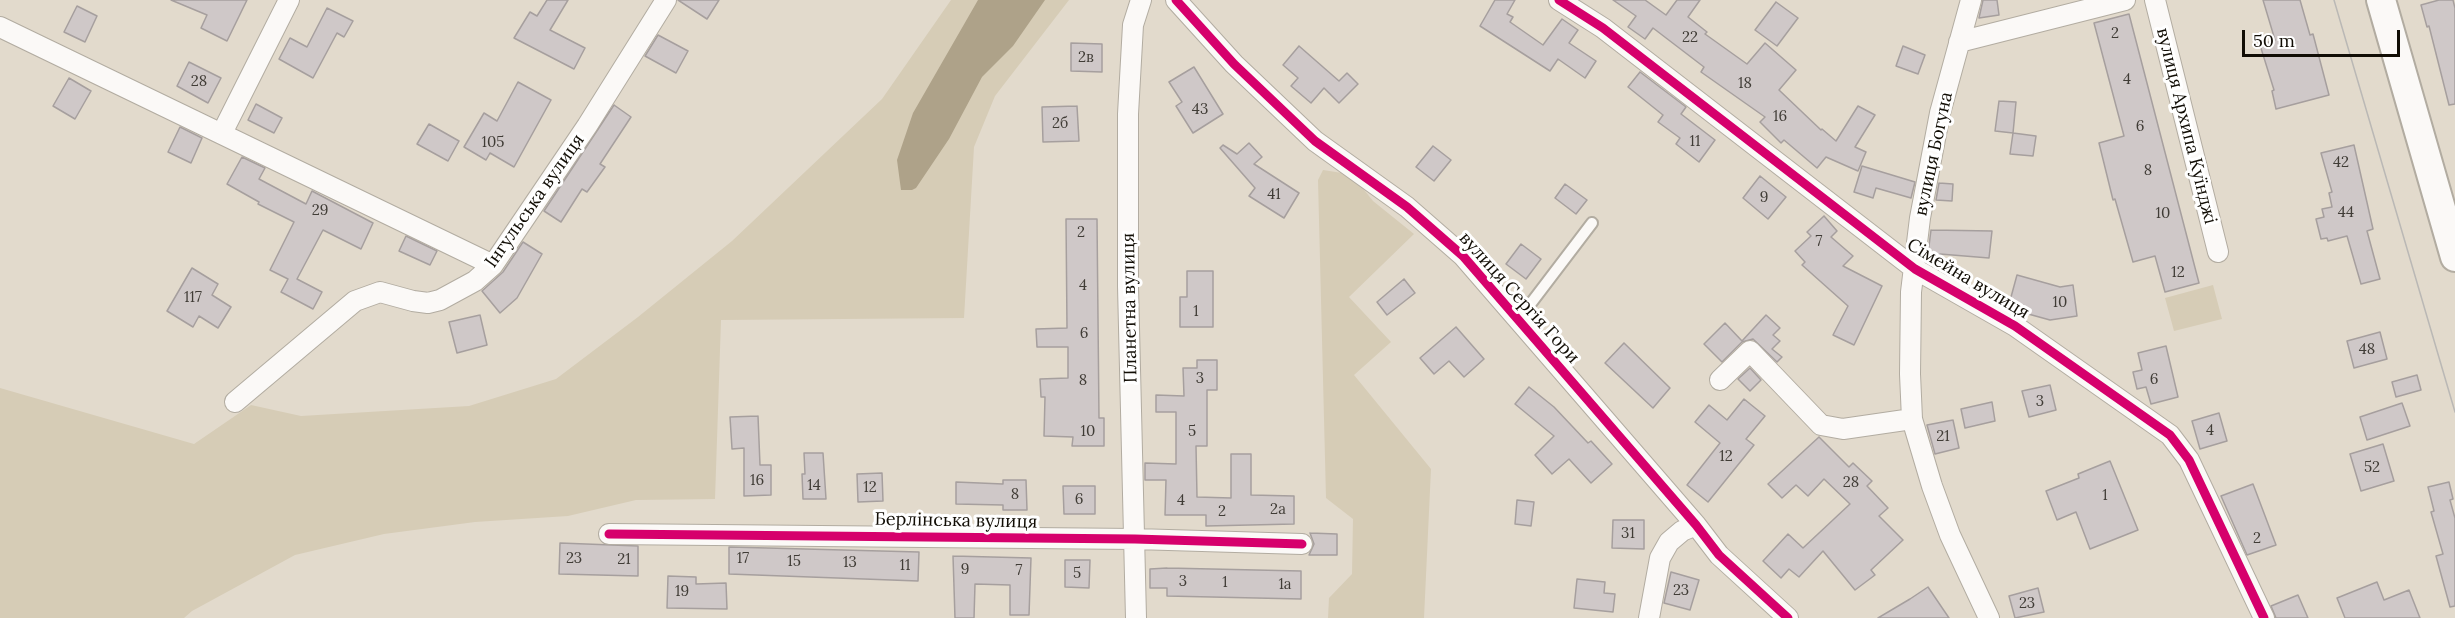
<!DOCTYPE html>
<meta charset="utf-8">
<style>
body{margin:0}
#map{position:relative;width:2455px;height:618px;overflow:hidden;background:#e2dacc;font-family:Lora,serif}
canvas{display:block}
.scale{position:absolute;left:2242px;top:30px;width:158px;height:27px;box-sizing:border-box;border:3px solid #110d05;border-top:0;padding-left:8px;font-size:18px;line-height:21px;white-space:nowrap;color:#110d05;-webkit-text-stroke:4px #fff;paint-order:stroke}
</style>
<div id="map">
<canvas width="2455" height="618"></canvas>
<div class="scale">50 m</div>
</div>
<script>
const ctx = document.querySelector('canvas').getContext('2d');
ctx.lineJoin = 'round';
function paint(path, color) {
  ctx.fillStyle = color;
  ctx.fill(path, 'evenodd');
}
function toPath(rows) {
  const path = new Path2D();
  for (const r of rows) {
    path.moveTo(r[0], r[1]);
    for (let i = 2; i < r.length; i += 2) path.lineTo(r[i], r[i + 1]);
  }
  return path;
}
function trace(path, color, width, dash) {
  ctx.strokeStyle = color;
  ctx.lineWidth = width;
  ctx.lineCap = dash ? 'butt' : 'round';
  ctx.setLineDash(dash || []);
  ctx.stroke(path);
}
function drawText(font, color, halo, rows, align = 'center') {
  ctx.font = font + ' Lora,serif';
  ctx.lineWidth = 6;
  ctx.setLineDash([]);
  ctx.textBaseline = 'middle';
  ctx.strokeStyle = halo;
  ctx.fillStyle = color;
  for (const [text, x, y, turn = 0] of rows) {
    ctx.save();
    ctx.translate(x, y);
    ctx.rotate((+turn || 0) * Math.PI / 180);
    ctx.textAlign = isNaN(turn) ? turn : align;
    if (halo) ctx.strokeText(text, 0, 0);
    ctx.fillText(text, 0, 0);
    ctx.restore();
  }
}
paint(toPath([
 [951,0,1069,0,995,96,974,147,964,318,721,320,715,499,636,500,568,516,475,522,384,534,295,555,192,611,184,618,0,618,0,388,194,444,251,405,301,416,469,406,556,379,638,317,732,241,882,99],
 [1323,170,1342,173,1361,186,1373,201,1414,234,1349,297,1391,342,1354,375,1431,469,1424,618,1328,618,1329,598,1352,574,1353,519,1326,498,1318,180],
 [2213,285,2222,319,2174,331,2165,298]
]), '#d6ccb6');
paint(toPath([
 [978,0,1045,0,1013,46,982,77,949,139,916,188,912,190,901,190,897,160,913,113]
]), '#aea289');
const building = toPath([
 [171,0,247,0,227,41,201,28,207,15,171,0],
 [547,0,568,0,550,30,585,48,574,69,514,38,530,12,537,16,547,0],
 [678,0,719,0,707,19,678,0],
 [1495,0,1515,0,1507,14,1513,17,1510,22,1543,45,1562,19,1578,30,1569,43,1596,61,1585,78,1558,59,1550,71,1480,26,1495,0],
 [1613,0,1645,0,1666,15,1677,0,1700,0,1688,17,1707,32,1705,34,1747,64,1765,43,1796,70,1779,90,1821,130,1822,129,1836,141,1858,106,1875,115,1855,147,1866,152,1858,171,1826,157,1817,168,1784,140,1781,143,1760,122,1765,117,1701,72,1704,67,1653,28,1645,39,1628,27,1636,16,1613,0],
 [1983,0,1997,0,1999,15,1979,18,1983,0],
 [2263,0,2300,0,2310,35,2313,34,2329,95,2276,109,2272,91,2274,90,2260,45,2275,40,2263,0],
 [2439,0,2453,0,2455,8,2455,104,2449,105,2429,26,2427,27,2421,5,2439,0],
 [1776,2,1798,18,1777,46,1755,30,1776,2],
 [77,6,97,16,85,42,64,32,77,6],
 [327,8,353,21,344,37,337,33,313,78,279,59,290,38,307,47,327,8],
 [2129,14,2199,283,2165,292,2155,256,2133,262,2115,199,2113,200,2099,143,2124,136,2094,23,2129,14],
 [658,35,688,51,676,73,645,56,658,35],
 [1071,43,1102,44,1102,72,1071,71,1071,43],
 [1299,46,1339,81,1347,73,1358,84,1339,103,1324,88,1311,103,1291,86,1298,78,1283,65,1299,46],
 [1903,46,1925,55,1918,74,1896,66,1903,46],
 [189,62,221,78,208,103,177,86,189,62],
 [1194,67,1223,114,1193,133,1176,106,1182,102,1169,82,1194,67],
 [1640,72,1686,107,1681,114,1715,140,1699,162,1676,144,1680,138,1658,122,1663,115,1628,87,1640,72],
 [69,78,91,91,75,119,53,106,69,78],
 [518,82,551,100,514,167,490,153,486,160,464,147,484,113,497,121,518,82],
 [1999,101,2016,102,2013,133,1995,131,1999,101],
 [256,104,282,118,274,133,248,120,256,104],
 [614,105,631,117,600,164,605,167,587,192,582,189,561,222,544,211,614,105],
 [1077,106,1079,141,1043,142,1042,107,1077,106],
 [429,124,459,141,448,161,417,144,429,124],
 [180,127,202,138,191,163,168,152,180,127],
 [2013,133,2036,136,2033,156,2010,154,2013,133],
 [1249,143,1262,157,1254,164,1299,193,1284,218,1249,196,1255,188,1220,148,1223,145,1237,154,1249,143],
 [2354,145,2373,229,2367,231,2380,279,2361,284,2347,236,2328,241,2327,238,2321,239,2316,219,2324,217,2322,209,2332,207,2329,193,2332,192,2321,153,2354,145],
 [1433,146,1451,160,1434,181,1416,167,1433,146],
 [242,157,265,168,259,179,306,204,312,191,373,223,361,249,323,230,297,279,322,292,313,309,281,292,288,279,270,270,294,222,258,204,259,202,227,184,242,157],
 [1862,166,1915,182,1911,198,1876,188,1873,198,1854,192,1862,166],
 [1760,176,1786,197,1768,219,1743,198,1760,176],
 [1939,183,1953,184,1952,201,1936,200,1939,183],
 [1565,184,1587,200,1576,214,1555,198,1565,184],
 [1824,216,1837,231,1831,237,1853,256,1843,266,1882,286,1854,345,1833,335,1848,306,1802,265,1805,262,1795,251,1811,236,1807,232,1824,216],
 [1066,219,1097,219,1099,418,1104,418,1104,446,1072,446,1073,437,1044,436,1045,397,1041,397,1040,379,1068,378,1068,347,1037,347,1036,329,1067,328,1066,219],
 [1931,230,1992,231,1989,258,1940,254,1940,262,1927,262,1931,230],
 [406,236,437,251,430,265,399,251,406,236],
 [523,242,542,254,517,298,500,313,482,291,503,272,523,242],
 [1521,244,1541,259,1526,279,1506,264,1521,244],
 [192,268,218,284,212,295,231,307,218,328,199,316,193,327,167,311,192,268],
 [1187,271,1213,271,1213,327,1180,327,1180,297,1187,297,1187,271],
 [2017,275,2060,287,2073,285,2077,316,2050,320,2021,312,2020,315,2008,308,2017,275],
 [1404,279,1415,293,1387,315,1377,302,1404,279],
 [480,315,487,345,457,353,449,322,480,315],
 [1766,315,1780,328,1773,335,1780,341,1772,349,1782,357,1777,362,1753,339,1742,342,1722,362,1704,344,1725,323,1742,341,1766,315],
 [1456,327,1484,359,1464,377,1449,361,1434,374,1420,358,1456,327],
 [2380,332,2387,359,2354,368,2347,341,2380,332],
 [1624,343,1670,388,1653,408,1605,363,1624,343],
 [2166,346,2178,397,2151,404,2146,387,2137,389,2133,372,2142,370,2138,353,2166,346],
 [1197,360,1217,360,1217,390,1207,390,1207,446,1196,446,1197,497,1231,498,1231,454,1251,454,1251,495,1294,496,1294,524,1206,526,1206,515,1165,515,1166,480,1145,480,1145,463,1176,464,1176,412,1156,412,1156,395,1184,396,1183,368,1197,368,1197,360],
 [1750,368,1761,380,1750,391,1738,379,1750,368],
 [2417,375,2421,390,2396,397,2392,382,2417,375],
 [2050,385,2056,410,2029,417,2022,391,2050,385],
 [1529,387,1554,407,1588,443,1591,441,1612,464,1591,483,1569,459,1552,474,1535,455,1554,436,1515,404,1529,387],
 [1744,399,1765,416,1746,439,1754,445,1708,502,1687,485,1720,443,1695,422,1709,405,1727,420,1744,399],
 [1992,402,1995,421,1965,428,1961,409,1992,402],
 [2402,403,2410,426,2367,440,2360,417,2402,403],
 [2219,413,2227,441,2200,449,2192,421,2219,413],
 [758,416,760,465,771,465,771,495,744,496,744,448,732,449,730,417,758,416],
 [1953,420,1959,448,1935,454,1927,425,1953,420],
 [1819,437,1849,467,1853,463,1872,481,1867,486,1888,508,1879,516,1903,540,1871,570,1875,575,1855,590,1823,551,1799,577,1789,569,1781,578,1763,561,1788,534,1803,548,1850,504,1824,479,1808,496,1796,485,1782,498,1768,484,1819,437],
 [2383,444,2394,481,2361,491,2350,454,2383,444],
 [804,453,823,453,826,499,803,499,802,474,805,474,804,453],
 [2110,461,2138,530,2090,549,2076,512,2057,520,2046,491,2079,478,2078,474,2110,461],
 [882,473,883,501,858,502,857,474,882,473],
 [1003,480,1026,480,1027,510,1003,510,1003,505,956,504,956,482,1003,484,1003,480],
 [2449,482,2453,499,2450,500,2455,518,2455,606,2450,607,2436,556,2443,554,2431,512,2434,511,2428,487,2449,482],
 [2253,484,2276,545,2247,555,2221,496,2253,484],
 [1063,486,1095,486,1095,514,1064,514,1063,486],
 [1517,500,1534,502,1531,526,1515,524,1517,500],
 [1613,520,1644,520,1644,549,1612,548,1613,520],
 [1310,533,1337,534,1337,555,1309,555,1314,544,1310,533],
 [560,543,638,546,638,576,559,574,560,543],
 [729,547,919,552,918,581,729,574,729,547],
 [953,556,1031,558,1029,615,1010,615,1010,585,975,584,974,618,955,618,953,556],
 [1065,560,1090,560,1089,588,1065,587,1065,560],
 [1167,568,1301,571,1301,599,1167,596,1167,588,1150,588,1150,569,1167,568],
 [1671,572,1699,580,1690,610,1664,603,1671,572],
 [668,576,696,577,696,584,726,583,727,609,667,608,668,576],
 [1577,579,1605,582,1604,593,1615,594,1613,612,1574,608,1577,579],
 [2377,582,2384,600,2409,590,2420,618,2345,618,2337,598,2377,582],
 [1928,587,1949,618,1878,618,1910,599,1928,587],
 [2038,588,2044,612,2015,618,2009,596,2038,588],
 [2298,595,2308,618,2276,618,2271,606,2298,595]
]);
paint(building, '#cfc8c8');
trace(building, '#a69f9e', 1.5);
const service = toPath([
 [1519,319,1592,223]
]);
const minor = toPath([
 [1176,0,1234,64,1315,141,1407,207,1463,256,1696,525,1719,555,1788,618],
 [1559,0,1603,28,1915,269,2015,326,2170,435,2189,460,2264,618],
 [1971,0,1940,113,1920,218,1911,292,1910,374,1912,419,1932,486,1950,535,1989,618],
 [2155,0,2218,252],
 [0,27,493,265],
 [1959,42,2125,0],
 [222,133,289,0],
 [1720,380,1750,351,1821,425,1843,429,1912,419],
 [235,402,355,301,380,292,413,301,428,303,440,300,475,281,493,265,587,126,666,0],
 [609,534,1135,539,1302,544],
 [1136,618,1128,286,1128,114,1133,25,1141,0],
 [1649,618,1660,558,1669,542,1682,531,1696,525]
]);
const secondary = toPath([
 [2381,0,2455,257]
]);
trace(service, '#b2aca1', 14);
trace(minor, '#b2aca1', 22);
trace(secondary, '#b2aca1', 32);
trace(service, '#fbf9f7', 10);
trace(minor, '#fbf9f7', 20);
trace(secondary, '#fbf9f7', 28);
trace(toPath([
 [2334,0,2455,412]
]), '#bab8b5', 1.5);
trace(toPath([
 [1176,0,1234,64,1315,141,1407,207,1463,256,1696,525,1719,555,1788,618],
 [1559,0,1603,28,1915,269,2015,326,2170,435,2189,460,2264,618],
 [609,534,1135,539,1302,544]
]), '#d6006c', 9);
drawText('15px', '#403c36', null, [
 ["2",2115,34],
 ["22",1690,38],
 ["2в",1086,58],
 ["4",2127,80],
 ["28",199,82],
 ["18",1745,84],
 ["43",1200,110],
 ["16",1780,117],
 ["2б",1060,124],
 ["6",2140,127],
 ["11",1695,142],
 ["105",493,143],
 ["42",2341,163],
 ["8",2148,171],
 ["41",1274,195],
 ["9",1764,198],
 ["29",320,211],
 ["44",2346,213],
 ["10",2163,214],
 ["2",1081,233],
 ["7",1819,242],
 ["12",2178,273],
 ["4",1083,286],
 ["117",193,298],
 ["10",2060,303],
 ["1",1196,312],
 ["6",1084,334],
 ["48",2367,350],
 ["3",1200,379],
 ["6",2154,380],
 ["8",1083,381],
 ["3",2040,402],
 ["4",2210,431],
 ["10",1088,432],
 ["5",1192,432],
 ["21",1943,437],
 ["12",1726,457],
 ["52",2372,468],
 ["16",757,481],
 ["28",1851,483],
 ["14",814,486],
 ["12",870,488],
 ["8",1015,495],
 ["1",2105,496],
 ["6",1079,500],
 ["4",1181,501],
 ["2а",1278,510],
 ["2",1222,512],
 ["31",1628,534],
 ["2",2257,539],
 ["23",574,559],
 ["17",743,559],
 ["21",624,560],
 ["15",794,562],
 ["13",850,563],
 ["11",905,566],
 ["9",965,570],
 ["7",1019,571],
 ["5",1077,574],
 ["3",1183,582],
 ["1",1225,583],
 ["1а",1285,585],
 ["23",1681,591],
 ["19",682,592],
 ["23",2027,604]
]);
drawText('18px', '#110d05', '#fff', [
 ["вулиця Архипа Куїнджі",2186,126,76],
 ["вулиця Богуна",1934,154,-78],
 ["Інгульська вулиця",535,201,-55],
 ["Сімейна вулиця",1968,279,31],
 ["вулиця Сергія Гори",1519,298,48],
 ["Планетна вулиця",1130,308,-91],
 ["Берлінська вулиця",956,521,1]
]);
</script>
